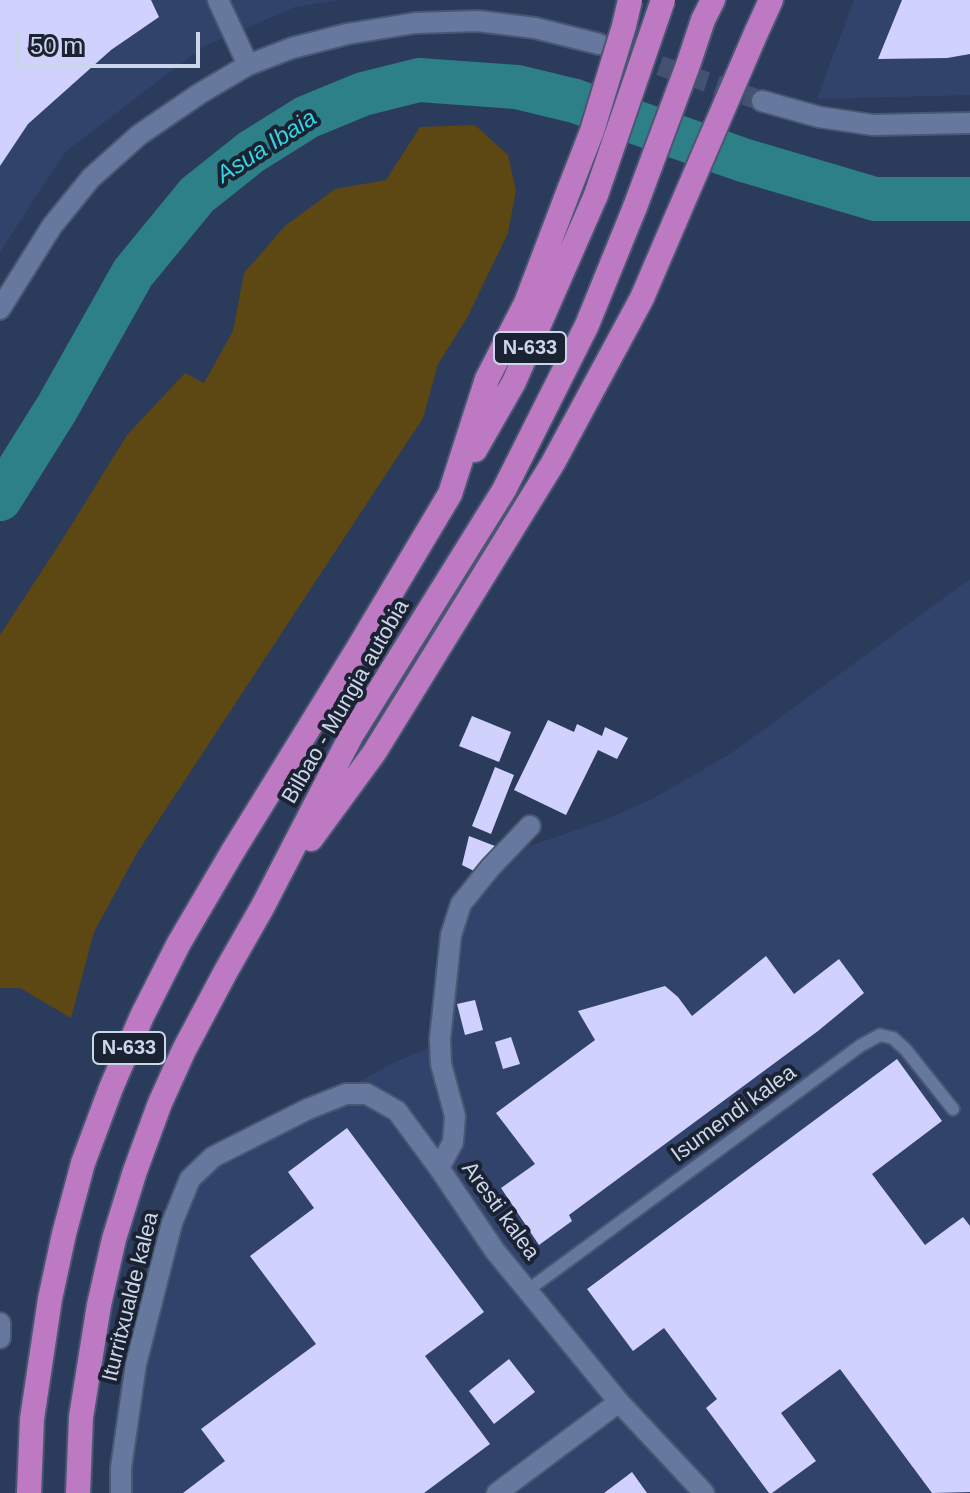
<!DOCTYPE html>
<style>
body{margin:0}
#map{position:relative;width:970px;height:1493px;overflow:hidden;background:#2b3b5c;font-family:Helvetica,sans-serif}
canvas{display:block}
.scale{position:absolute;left:16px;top:32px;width:184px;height:36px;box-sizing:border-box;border:4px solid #cbd6ea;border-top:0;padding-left:10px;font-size:24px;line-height:28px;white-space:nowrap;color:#cbd6ea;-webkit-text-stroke:6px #1b2232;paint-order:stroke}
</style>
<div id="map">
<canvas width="970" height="1493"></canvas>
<div class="scale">50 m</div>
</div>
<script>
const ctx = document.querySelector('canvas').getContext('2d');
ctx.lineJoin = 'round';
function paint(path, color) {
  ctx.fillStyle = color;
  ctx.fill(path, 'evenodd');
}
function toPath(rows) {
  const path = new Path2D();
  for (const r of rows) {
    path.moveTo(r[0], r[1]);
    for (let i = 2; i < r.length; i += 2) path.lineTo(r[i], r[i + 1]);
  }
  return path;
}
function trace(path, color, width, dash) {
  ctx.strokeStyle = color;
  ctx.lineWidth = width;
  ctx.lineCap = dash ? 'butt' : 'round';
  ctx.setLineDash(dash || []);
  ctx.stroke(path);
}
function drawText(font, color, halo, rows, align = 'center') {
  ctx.font = font + ' Helvetica,sans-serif';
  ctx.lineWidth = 8;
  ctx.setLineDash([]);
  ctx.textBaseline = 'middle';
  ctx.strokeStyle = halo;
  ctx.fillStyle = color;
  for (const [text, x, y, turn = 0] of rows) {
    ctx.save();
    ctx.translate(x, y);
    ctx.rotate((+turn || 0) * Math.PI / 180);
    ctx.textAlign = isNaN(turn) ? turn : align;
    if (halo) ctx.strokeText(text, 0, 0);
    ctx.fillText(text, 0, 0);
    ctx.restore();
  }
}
paint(toPath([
 [0,0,338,0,295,7,203,47,65,152,0,252],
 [854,0,970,0,970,95,817,99],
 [970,579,970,1493,121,1493,121,1468,190,1179,308,1109,397,1061,449,1039,462,926,480,894,524,848,599,822,652,799,730,754]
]), '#31436b');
paint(toPath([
 [475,125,508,155,516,190,508,233,467,318,438,364,423,418,137,853,94,932,71,1018,20,988,0,988,0,635,64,537,127,435,185,373,204,383,233,331,244,273,285,226,335,189,386,180,420,127]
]), '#5d4712');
trace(toPath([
 [0,499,57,408,133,273,197,195,251,152,307,117,363,94,419,80,517,87,575,101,743,160,875,199,970,199]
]), '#2e8088', 44);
paint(toPath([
 [0,0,151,0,159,17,111,50,28,124,0,166],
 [902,0,970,0,970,54,947,58,878,59],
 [472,716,511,732,499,762,459,746],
 [548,720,574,732,577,724,602,736,605,727,628,738,617,759,598,750,566,815,514,790],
 [495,767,514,775,491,834,472,826],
 [469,836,495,846,474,871,462,865],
 [766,956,794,994,839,959,864,993,818,1031,569,1215,572,1221,539,1245,501,1188,535,1164,496,1113,595,1040,578,1011,665,986,678,997,692,1016],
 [475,1000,483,1030,465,1035,457,1004],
 [511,1037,520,1064,503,1069,495,1042],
 [897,1059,942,1121,872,1174,925,1245,963,1217,970,1226,970,1492,932,1493,840,1369,781,1413,816,1461,772,1493,769,1493,706,1408,717,1399,664,1328,633,1351,587,1289],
 [347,1128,484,1312,425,1356,490,1444,424,1493,183,1493,225,1461,201,1429,316,1344,250,1256,314,1208,288,1172],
 [509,1359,535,1392,494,1424,469,1391],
 [632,1472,647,1493,604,1493]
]), '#d1d1fe');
trace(toPath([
 [603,46,762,101]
]), '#435271', 20, [20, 10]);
const service = toPath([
 [528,1290,860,1046,880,1035,893,1038,906,1050,953,1109]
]);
const minor = toPath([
 [218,0,248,65],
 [762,101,819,117,873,125,970,123],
 [0,309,52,226,91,178,139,135,199,94,248,65,292,48,347,34,415,23,478,21,535,28,599,44],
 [530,826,490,868,461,904,451,935,440,1039,441,1064,455,1116,453,1142,439,1168,495,1251,619,1402,704,1493],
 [0,1323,0,1338],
 [121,1493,121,1468,136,1364,172,1223,190,1179,213,1157,308,1109,346,1094,367,1094,397,1111,439,1168],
 [497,1493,619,1402]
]);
const motorway = toPath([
 [703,20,713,0],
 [756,33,771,0],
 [475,450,514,382,596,195],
 [311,839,374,753,553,463,642,298,675,221],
 [29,1493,32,1419,50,1299,64,1234,83,1163,111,1088,142,1016,179,943,233,851,357,650,450,494,487,379,526,303,569,190],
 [78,1493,81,1417,99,1305,114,1239,135,1171,160,1103,184,1050,226,971,263,906,351,736,504,490,587,325,635,207]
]);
trace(service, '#4a5773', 16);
trace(minor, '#4a5773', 24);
trace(motorway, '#4a5773', 28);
trace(service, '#66789d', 12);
trace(minor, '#66789d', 20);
trace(motorway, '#be79c3', 24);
const motorwayBridge = toPath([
 [569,190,592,131,624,26,630,0],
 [596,195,663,0],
 [635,207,688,65,703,20],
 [675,221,756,33]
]);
trace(motorwayBridge, '#4a5773', 28, []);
trace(motorwayBridge, '#be79c3', 24);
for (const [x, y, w] of [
 [530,348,72],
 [129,1048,72]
]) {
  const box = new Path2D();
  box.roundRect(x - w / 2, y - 16, w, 32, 6);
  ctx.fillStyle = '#1b2232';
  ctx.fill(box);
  trace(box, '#cbd6ea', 2);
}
drawText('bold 20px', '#cbd6ea', null, [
 ["N-633",530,348],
 ["N-633",129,1048]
]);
drawText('22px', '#cbd6ea', '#1b2232', [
 ["Bilbao - Mungia autobia",346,702,-60],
 ["Isumendi kalea",734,1114,-36],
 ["Aresti kalea",500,1211,54],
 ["Iturritxualde kalea",131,1297,-76]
]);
drawText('italic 24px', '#31d5e4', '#1b2232', [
 ["Asua Ibaia",267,147,-33]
]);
</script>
